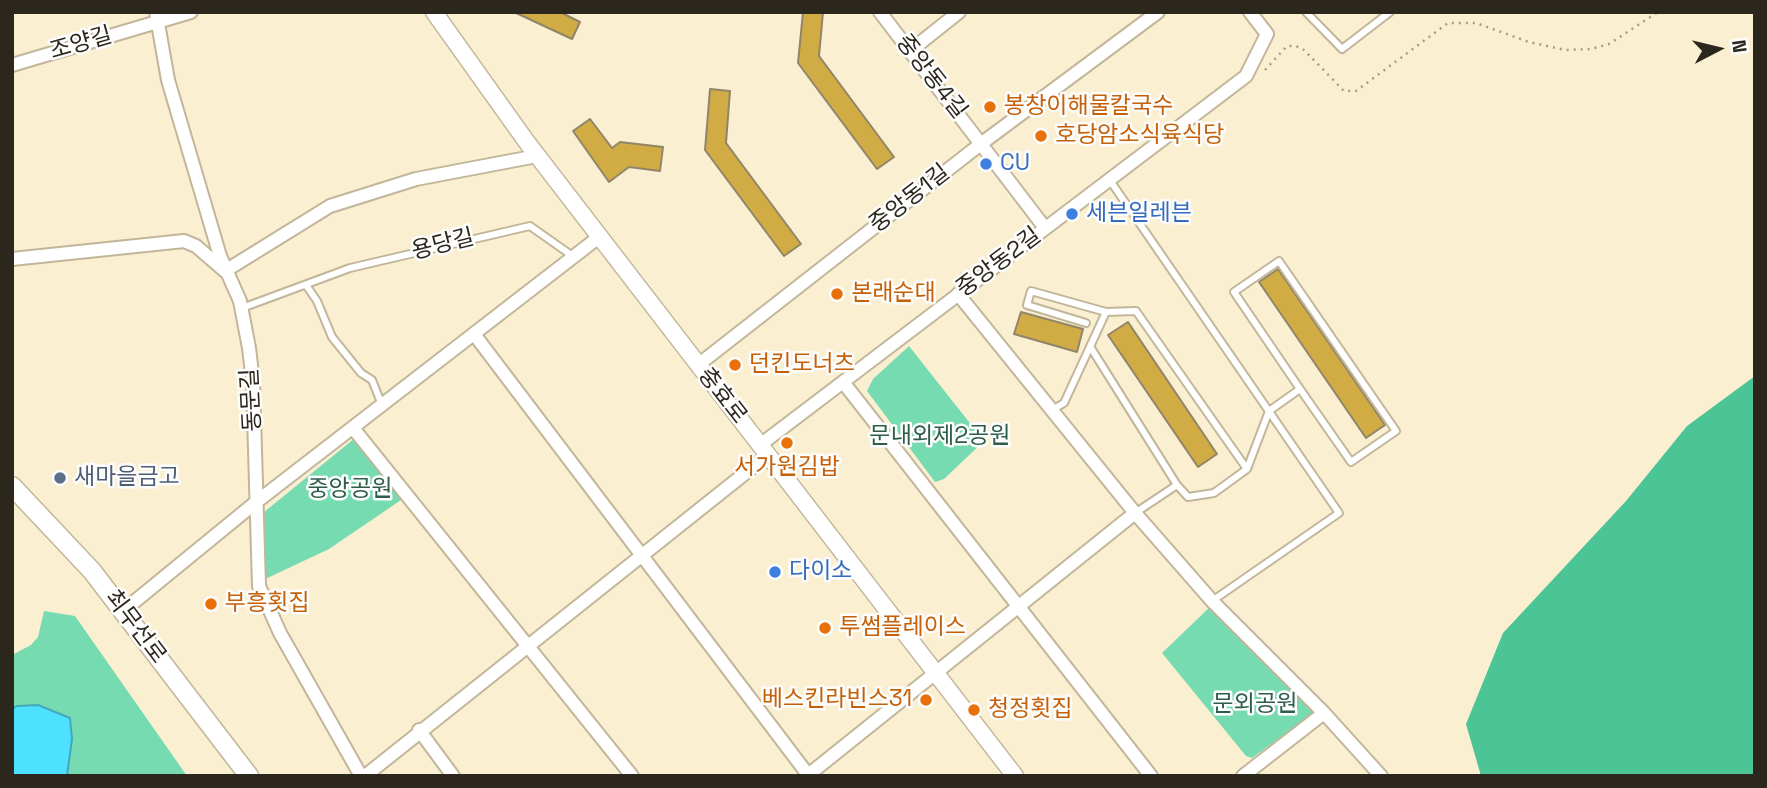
<!DOCTYPE html>
<meta charset="utf-8">
<style>
body{margin:0}
#map{position:relative;width:1767px;height:788px;overflow:hidden;background:#fbefd1;font-family:"Space Grotesk",sans-serif}
canvas{display:block}
.frame{position:absolute;inset:0;border:14px solid #2b271c;pointer-events:none}
.north{position:absolute;left:1683px;top:14px;width:70px;height:70px;-webkit-text-stroke:5px #fdfdfd;paint-order:stroke;rotate:83deg;font-size:19px;font-weight:700;line-height:28px;text-align:center;color:#2b271c}
.north::after{content:'';display:block;margin:auto;width:24px;height:32px;background:#2b271c;clip-path:polygon(50% 0,100% 100%,50% 72%,0 100%)}
</style>
<div id="map">
<canvas width="1767" height="788"></canvas>
<div class="frame"></div>
<div class="north">N</div>
</div>
<script>
const ctx = document.querySelector('canvas').getContext('2d');
ctx.lineJoin = 'round';
function paint(path, color) {
  ctx.fillStyle = color;
  ctx.fill(path, 'evenodd');
}
function toPath(rows) {
  const path = new Path2D();
  for (const r of rows) {
    path.moveTo(r[0], r[1]);
    for (let i = 2; i < r.length; i += 2) path.lineTo(r[i], r[i + 1]);
  }
  return path;
}
function trace(path, color, width, dash) {
  ctx.strokeStyle = color;
  ctx.lineWidth = width;
  ctx.lineCap = dash ? 'butt' : 'round';
  ctx.setLineDash(dash || []);
  ctx.stroke(path);
}
function drawText(font, color, halo, rows, align = 'center') {
  ctx.font = font + ' "Space Grotesk","Noto Sans KR",sans-serif';
  ctx.lineWidth = 5;
  ctx.setLineDash([]);
  ctx.textBaseline = 'middle';
  ctx.strokeStyle = halo;
  ctx.fillStyle = color;
  for (const [text, x, y, turn = 0] of rows) {
    ctx.save();
    ctx.translate(x, y);
    ctx.rotate((+turn || 0) * Math.PI / 180);
    ctx.textAlign = isNaN(turn) ? turn : align;
    if (halo) ctx.strokeText(text, 0, 0);
    ctx.fillText(text, 0, 0);
    ctx.restore();
  }
}
paint(toPath([
 [909,346,984,441,944,479,935,482,867,391,873,379],
 [355,438,404,498,329,549,261,581,258,517],
 [1212,605,1316,712,1252,758,1246,756,1162,653],
 [44,611,75,616,187,776,12,776,12,655,31,645,38,637]
]), '#76dbb1');
paint(toPath([
 [1755,376,1755,776,1481,776,1466,724,1503,633,1626,501,1687,426]
]), '#4bc496');
const water = toPath([
 [38,705,70,718,72,739,67,776,12,776,12,709,17,706,38,705]
]);
paint(water, '#4ee0ff');
trace(water, '#44a8bb', 2);
const building = toPath([
 [514,12,560,12,580,22,572,39,514,12],
 [803,12,823,12,819,56,894,157,877,169,798,63,803,12],
 [710,89,730,91,726,143,801,244,784,256,705,150,710,89],
 [590,119,612,148,620,142,663,147,660,171,629,167,609,182,573,131,590,119],
 [1278,269,1385,425,1366,438,1259,282,1278,269],
 [1021,312,1083,329,1077,352,1014,334,1021,312],
 [1128,322,1217,454,1198,467,1108,335,1128,322]
]);
paint(building, '#d1ab43');
trace(building, '#908569', 2);
const service = toPath([
 [1306,12,1342,49,1390,12],
 [1109,179,1339,513,1212,601],
 [306,285,317,301,332,337,361,373,372,380,382,405],
 [242,308,350,268,530,226,574,257],
 [1086,323,1027,305,1031,291,1106,312],
 [1091,348,1177,485],
 [1052,410,1064,403,1106,312,1136,311,1247,469],
 [1135,513,1177,485,1188,497,1214,493,1247,469,1269,411,1300,389,1351,462,1396,431,1279,261,1234,292,1300,389]
]);
const minor = toPath([
 [156,12,168,80,220,256,240,301,249,348,253,382,259,586,280,633,361,776],
 [880,12,1045,228],
 [910,51,959,12],
 [12,65,191,12],
 [12,259,184,241,196,246,225,271,330,206,416,179,537,156],
 [958,294,1135,513],
 [474,334,809,776],
 [698,365,982,143,1158,12],
 [843,382,1151,776],
 [353,428,632,776],
 [760,445,1246,76,1267,34,1250,12],
 [123,611,255,503,599,237],
 [419,730,453,776],
 [365,776,768,455],
 [807,776,1135,513,1212,601,1324,713,1381,776],
 [1243,776,1324,713]
]);
const tertiary = toPath([
 [434,12,526,141,1015,776]
]);
const secondary = toPath([
 [12,486,92,571,249,776]
]);
trace(service, '#c2b69a', 10);
trace(minor, '#c2b69a', 16);
trace(tertiary, '#c2b69a', 19);
trace(secondary, '#c2b69a', 21);
trace(toPath([
 [1265,70,1287,46,1296,46,1304,50,1344,91,1356,91,1448,23,1476,23,1529,42,1565,50,1591,49,1609,44,1658,12]
]), '#a69d87', 2.5, [2, 5]);
trace(service, '#fff', 6);
trace(minor, '#fff', 12);
trace(tertiary, '#fff', 16);
trace(secondary, '#fff', 18);
for (const [x, y, r, color] of [
 [990,107,7,"#e8710a"],
 [1041,136,7,"#e8710a"],
 [986,164,7,"#3f7fe0"],
 [1072,214,7,"#3f7fe0"],
 [837,294,7,"#e8710a"],
 [735,365,7,"#e8710a"],
 [787,443,7,"#e8710a"],
 [60,478,7,"#5c6f8a"],
 [775,572,7,"#3f7fe0"],
 [211,604,7,"#e8710a"],
 [825,628,7,"#e8710a"],
 [926,700,7,"#e8710a"],
 [974,710,7,"#e8710a"]
]) {
  const dot = new Path2D();
  dot.arc(x, y, r, 0, 2 * Math.PI);
  ctx.fillStyle = color;
  ctx.fill(dot);
  trace(dot, '#fdfdfd', 2.5);
}
drawText('23px', '#2b271c', '#fdfdfd', [
 ["조양길",81,44,-16],
 ["중앙동4길",931,77,52],
 ["중앙동1길",910,199,-38],
 ["용당길",443,245,-14],
 ["중앙동2길",999,263,-37],
 ["충효로",722,396,52],
 ["동문길",252,400,-93],
 ["최무선로",135,627,53]
]);
drawText('23px', '#c56008', '#fdfdfd', [
 ["봉창이해물칼국수",1004,107],
 ["호당암소식육식당",1055,136],
 ["본래순대",851,294],
 ["던킨도너츠",749,365],
 ["서가원김밥",787,468,"center"],
 ["부흥횟집",225,604],
 ["투썸플레이스",839,628],
 ["베스킨라빈스31",912,700,"right"],
 ["청정횟집",988,710]
], 'left');
drawText('23px', '#366cbe', '#fdfdfd', [
 ["CU",1000,164],
 ["세븐일레븐",1086,214],
 ["다이소",789,572]
], 'left');
drawText('23px', '#2e5e4a', '#fdfdfd', [
 ["문내외제2공원",940,437],
 ["중앙공원",350,490],
 ["문외공원",1255,705]
]);
drawText('23px', '#4e5e75', '#fdfdfd', [
 ["새마을금고",74,478]
], 'left');
</script>
